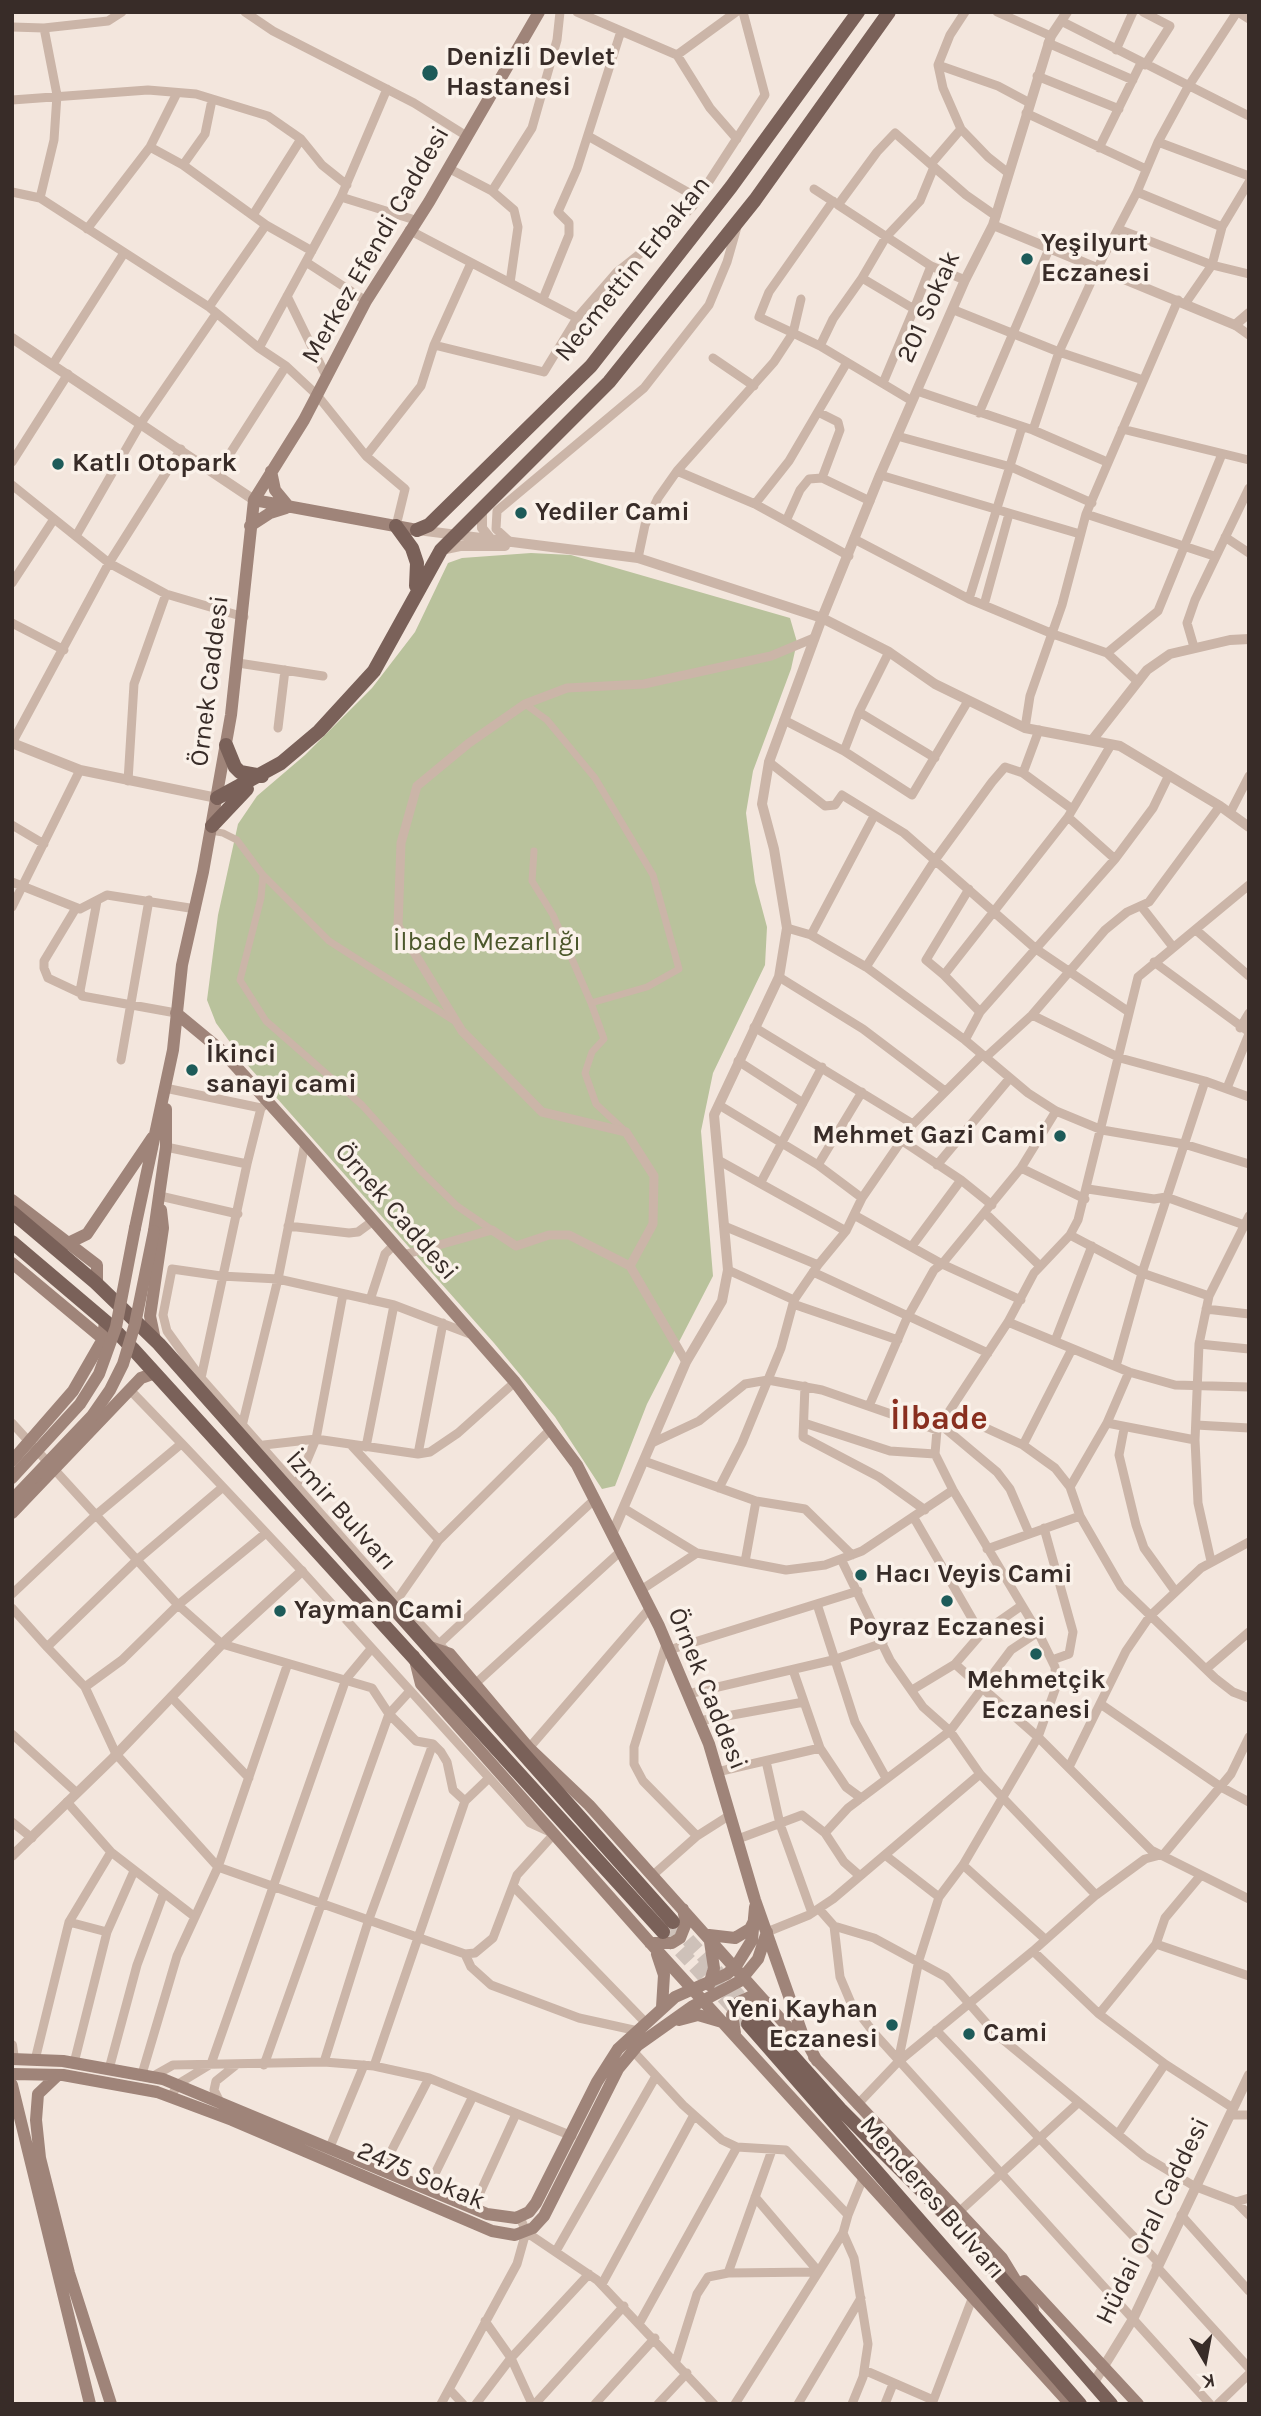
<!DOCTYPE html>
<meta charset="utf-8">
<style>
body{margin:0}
#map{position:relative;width:1261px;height:2416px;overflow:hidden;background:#f3e6dd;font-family:Karla,sans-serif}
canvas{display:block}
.frame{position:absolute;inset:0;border:14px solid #382c28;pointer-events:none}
.north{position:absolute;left:1170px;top:2325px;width:70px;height:70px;-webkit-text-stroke:5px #faf1e9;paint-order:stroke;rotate:170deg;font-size:19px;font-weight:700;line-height:28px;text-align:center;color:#382c28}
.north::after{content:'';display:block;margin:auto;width:24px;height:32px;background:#382c28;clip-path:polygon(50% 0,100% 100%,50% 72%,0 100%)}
</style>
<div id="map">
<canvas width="1261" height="2416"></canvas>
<div class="frame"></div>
<div class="north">K</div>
</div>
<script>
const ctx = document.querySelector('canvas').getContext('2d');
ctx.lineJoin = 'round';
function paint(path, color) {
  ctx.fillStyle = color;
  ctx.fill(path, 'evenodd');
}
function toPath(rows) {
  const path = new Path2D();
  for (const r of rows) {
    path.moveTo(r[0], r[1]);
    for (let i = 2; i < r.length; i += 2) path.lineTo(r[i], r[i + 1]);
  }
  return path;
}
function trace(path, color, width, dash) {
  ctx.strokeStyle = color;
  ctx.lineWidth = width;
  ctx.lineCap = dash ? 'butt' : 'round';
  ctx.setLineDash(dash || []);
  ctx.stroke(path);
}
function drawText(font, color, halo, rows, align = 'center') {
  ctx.font = font + ' Karla,sans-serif';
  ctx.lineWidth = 7;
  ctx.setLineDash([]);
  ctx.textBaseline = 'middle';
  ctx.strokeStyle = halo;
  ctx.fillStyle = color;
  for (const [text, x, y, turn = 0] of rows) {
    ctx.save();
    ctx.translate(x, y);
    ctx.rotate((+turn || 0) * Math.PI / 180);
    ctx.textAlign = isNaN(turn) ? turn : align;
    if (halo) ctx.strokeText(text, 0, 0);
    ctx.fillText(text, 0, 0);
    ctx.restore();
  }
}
paint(toPath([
 [531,553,571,555,790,618,797,642,791,669,753,771,746,813,755,882,767,927,765,965,713,1073,701,1131,713,1276,647,1404,615,1486,602,1489,555,1417,494,1343,243,1060,216,1023,207,1000,218,915,238,824,257,796,305,755,372,688,415,632,448,563,462,558]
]), '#b9c29c');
trace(toPath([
 [674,1924,757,2016],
 [666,1935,748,2024]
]), '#cec1b9', 14, [14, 7]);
trace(toPath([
 [525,704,547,720,595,778,653,875,679,969,647,987,591,1003,604,1039,592,1052,585,1073,596,1104,625,1131],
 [211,831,223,833,237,840,263,875,261,898,240,980,266,1021,362,1105,422,1172,457,1206,492,1230],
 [534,851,532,881,553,915,591,1003],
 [263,875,329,941,456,1022]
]), '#cbb5a8', 7);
trace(toPath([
 [245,12,273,31,414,103,465,135],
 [577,12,677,55,710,108,737,139],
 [965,12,950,35,938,65,943,88,961,129,988,157,1007,172],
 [997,12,1051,36],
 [1143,12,1170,26,1145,65],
 [1238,12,1249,19],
 [1063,22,1249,116],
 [12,27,44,28,108,21,122,12],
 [1048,43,1133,80],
 [1116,50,1133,12],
 [677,55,736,12],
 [938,65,998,86,1028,102],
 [1037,76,1119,109],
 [12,100,148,90,196,94,268,116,301,139,322,165,347,185],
 [1026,113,1146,169],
 [588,136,698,198],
 [1158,142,1249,176],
 [150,147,183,165,266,225,312,251],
 [1099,148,1141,63],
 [931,164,961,129],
 [183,165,205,134,212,100],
 [448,168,492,191,514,210,518,227,510,283],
 [814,189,837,204],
 [492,191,532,128,557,40,560,12],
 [12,192,40,198,209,307,259,348,286,366,217,474],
 [1137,192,1222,227],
 [341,197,415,220],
 [40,198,54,140,57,95,44,28],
 [253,215,301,139],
 [87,229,150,147,176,95],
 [1118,229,1212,265,1249,274],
 [409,230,577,318],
 [306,262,366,301],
 [862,278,886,237,920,201,934,167],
 [965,280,931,266,838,205,877,152,895,133,966,195,996,216],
 [287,296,327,378],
 [543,299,569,235,569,223,558,212,577,169,621,31],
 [801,299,793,333,759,317,769,292,833,201],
 [1185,304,1212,265,1222,227,1249,182],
 [209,307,266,225],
 [954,310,1059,352,1143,380],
 [1235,325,1249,335],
 [434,345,544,372,577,318,617,272,671,229,693,206,765,95,743,12],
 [820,346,833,319,862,278,914,309,931,266],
 [259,348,341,197,387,89],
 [713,358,754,386],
 [53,364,124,253],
 [286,366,317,395,366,456,405,489,396,526],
 [883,383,914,309],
 [917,391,1033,430,1107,462],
 [818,412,838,422,840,430,822,478],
 [979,413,1049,249],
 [1122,429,1249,460],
 [1033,430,1059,352,1097,269,1137,192,1158,142,1188,87,1237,12],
 [897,436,1011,467,1092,503],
 [366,456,421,386,434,345,471,263],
 [12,462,68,374],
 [677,471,755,504,789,461,846,364],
 [880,475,1080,534],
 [12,485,109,563,166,594,244,617],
 [755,504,786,521,800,490,809,479,822,478,870,501],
 [1086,514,1214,556],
 [786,521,849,556],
 [76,536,141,423,216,314],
 [1225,537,1249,553],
 [508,540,496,529,497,511,644,388,709,305,727,262,737,227],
 [856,540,969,599,1053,634,1107,653,1138,682],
 [638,558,645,525,658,498,677,471,774,362,793,333,820,346,912,401],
 [12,583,54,519],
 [969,599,1022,427],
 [984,605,1009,514],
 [12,623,64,650],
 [1194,647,1187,623,1195,600,1249,488],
 [1107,653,1158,611,1222,454],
 [238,663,323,676],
 [859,712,935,758],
 [784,720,844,751,912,795,968,701],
 [278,728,285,670],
 [1025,728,1030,696,1062,605,1086,514,1178,300],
 [12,743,109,563,181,449],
 [844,751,859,712,889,652],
 [769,762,825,806,835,805,842,795,904,833,1036,949,1129,1012],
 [1023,773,1072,809],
 [128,781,134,684,166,594],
 [1230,813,1249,776],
 [1068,817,1115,859],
 [12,825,44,844],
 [12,882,80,909,107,895,196,909],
 [97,901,80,991,82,996,176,1013],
 [1141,906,1173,947],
 [12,907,80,770],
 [76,908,44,961,44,968,48,978,80,993],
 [787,928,811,935,866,967,965,1040,1028,1093,1056,1111,1102,1130,1184,1144,1249,1164],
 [1196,930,1249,976],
 [811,935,874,816],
 [1154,962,1249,1032],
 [866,967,935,860,992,782,1005,767,1023,773,1039,730],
 [944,975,926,960,969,889],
 [779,977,863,1029,945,1091],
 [980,1012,944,975,1068,817,1111,745],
 [1032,1015,1120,1058,1205,1081,1249,1097],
 [754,1027,913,1124],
 [1240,1028,1249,1013],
 [965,1040,980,1012,1115,859,1153,808,1169,775],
 [986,1057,1032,1015,1105,930,1127,912,1149,902,1220,806],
 [121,1060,149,900],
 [738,1061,803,1103],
 [165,1088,261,1108],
 [1227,1088,1249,1034],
 [719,1105,818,1165,862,1198],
 [901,1140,961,1180,992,1205],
 [166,1147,247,1164],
 [718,1160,846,1231],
 [818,1165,862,1092],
 [937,1165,1010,1078],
 [1021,1168,1085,1199],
 [761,1182,822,1067],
 [1088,1189,1154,1199,1166,1197,1247,1226],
 [160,1196,238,1214],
 [985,1213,1040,1266],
 [854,1215,942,1264,1021,1300],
 [288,1226,349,1233,358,1232,373,1221],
 [724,1226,818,1265],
 [1070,1235,1142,1273,1209,1296],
 [912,1246,961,1180],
 [403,1255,492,1230,516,1246,549,1235,569,1235,630,1266],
 [728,1270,794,1300],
 [813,1272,988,1353],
 [370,1300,385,1254,394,1245],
 [793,1304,898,1340],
 [1206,1309,1249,1314],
 [1008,1322,1129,1372,1175,1385,1249,1387],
 [1055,1341,1092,1246],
 [1199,1344,1249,1349],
 [686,1362,630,1266,653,1224,654,1176,626,1132,542,1112,462,1031,398,926,401,843,417,786,469,743,525,704,567,688,644,684,771,656,814,638],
 [1116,1366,1142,1273,1205,1081],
 [201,1378,247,1164,261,1108,267,1103],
 [805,1386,803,1437,879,1477,925,1510],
 [130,1390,186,1448,223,1487,302,1571,530,1823,554,1834,517,1875,493,1938,475,1953,465,1954,218,1867,116,1754,85,1687,47,1647,138,1559,223,1487],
 [869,1406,907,1318,934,1270,942,1264,1021,1168,1056,1111],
 [951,1412,1023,1445,1055,1468,1070,1487,1080,1516,1121,1587,1215,1678,1233,1692,1249,1698],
 [243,1422,278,1279,305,1143],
 [12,1423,178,1605,222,1644,372,1688,389,1714,416,1741,433,1744,441,1752,447,1762,453,1790,465,1801],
 [804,1423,890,1451,935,1454],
 [1107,1423,1195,1440],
 [941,1425,997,1472,1010,1489,1029,1533],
 [1196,1425,1249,1428],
 [1124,1429,1119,1455,1136,1525,1144,1548,1175,1591],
 [652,1443,699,1421,745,1384,768,1380,822,1390,937,1430],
 [264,1445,316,1439,418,1454,430,1452,458,1433,515,1382],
 [351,1445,439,1540],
 [1023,1445,1072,1349],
 [366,1447,394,1305],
 [418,1454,443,1323],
 [644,1461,756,1501,805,1509,852,1555],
 [297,1484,316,1439,343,1294],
 [1070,1487,1107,1423,1129,1372],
 [719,1488,742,1443,781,1348,794,1300,818,1265,846,1231,862,1198,913,1124,982,1055],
 [625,1509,697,1553,786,1570,825,1565,862,1551,953,1490],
 [914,1518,981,1634],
 [1044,1528,1073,1632,1069,1654,1052,1660],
 [987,1549,1080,1516],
 [841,1559,890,1660,923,1707,950,1731,980,1774,1096,1895],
 [1211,1561,1198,1503,1195,1440,1199,1344,1209,1296,1249,1216],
 [745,1562,756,1501],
 [641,1590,697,1553],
 [12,1594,96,1515,181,1444],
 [397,1600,439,1540,551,1429],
 [817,1604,855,1722,886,1778],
 [12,1608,47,1647],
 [439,1644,595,1499],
 [666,1644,634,1747,634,1764,643,1781,697,1836],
 [669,1650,858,1591],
 [446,1651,397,1600,201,1378,167,1331,163,1315,172,1269,221,1276,278,1279,394,1305,470,1334],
 [955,1664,1038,1737,1151,1850,1249,1899],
 [1206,1669,1249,1632],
 [793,1670,820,1748,846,1787,861,1798],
 [475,1684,622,1550],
 [85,1687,122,1660,178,1605,266,1533],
 [912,1690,955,1664,981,1634,1021,1606],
 [688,1694,833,1660,883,1643],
 [171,1697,249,1778],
 [1102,1705,1221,1787,1249,1802],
 [699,1721,804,1702],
 [12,1734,77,1793],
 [529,1748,650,1608],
 [766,1761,780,1824,812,1913],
 [1069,1767,1126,1651,1150,1616,1201,1568,1249,1542],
 [717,1772,820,1748],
 [67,1802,111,1852,195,1917],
 [12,1822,32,1838],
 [825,1833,848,1808,950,1731,1011,1650,1038,1632],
 [738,1839,802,1815,825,1833,844,1862,860,1876],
 [885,1855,939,1897],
 [963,1865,1045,1939],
 [653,1875,697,1836,730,1815],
 [513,1886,646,2023],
 [819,1909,834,1926,874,1938,946,1977,995,2033,1144,2156,1194,2186,1236,2202,1249,2198],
 [69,1922,107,1932],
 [834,1926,840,1977,851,2003,874,2033,1210,2404],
 [767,1932,809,1915,833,1899,980,1774],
 [1156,1944,1249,1976],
 [1033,1951,1099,2014,1165,2064,1233,2108],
 [465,1954,471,1967,491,1985,579,2018,638,2031],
 [1099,2014,1156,1944,1165,1918,1201,1875],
 [936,2030,1158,2262],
 [633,2051,683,2105,722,2140,737,2147,786,2150,848,2215,843,2233,735,2404],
 [35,2060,69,1922,111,1852],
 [324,2062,369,1919,433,1744],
 [898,2062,1033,1951,1096,1895,1145,1859,1164,1854,1231,1774,1249,1737],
 [74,2063,107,1932,134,1871],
 [264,2065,389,1714,409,1692],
 [374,2066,465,1801,489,1778],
 [109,2069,137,1965,163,1895],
 [142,2074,177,1956,218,1867,287,1666],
 [150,2078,173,2065,324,2062,374,2066,429,2078,572,2136],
 [171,2097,178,2084,211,2064,346,1679,371,1649],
 [219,2100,214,2090,216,2081,236,2065],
 [857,2105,898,2062,919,1960,939,1897,963,1865,1038,1737,1056,1687,1055,1667,1038,1632,953,1490,935,1454,937,1430,1008,1322,1034,1273,1070,1235,1078,1220,1138,977,1249,885],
 [1230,2115,1249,2115],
 [1118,2134,1165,2064],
 [330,2147,364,2065],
 [382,2169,429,2078],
 [428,2188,473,2096],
 [755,2197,818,2271],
 [1236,2202,1249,2215],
 [473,2208,516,2114],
 [960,2211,1078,2103],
 [848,2215,863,2178],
 [1181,2215,1249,2291],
 [526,2232,597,2280,714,2404],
 [843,2233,854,2258,868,2344,863,2377,852,2404],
 [556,2251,656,2076],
 [1156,2266,1249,2368],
 [728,2273,772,2150],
 [602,2284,694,2115],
 [485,2321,511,2358,532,2404],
 [640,2322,737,2147],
 [676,2361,697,2294,708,2277,728,2273,817,2272],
 [864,2370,933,2400],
 [449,2389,463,2404],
 [441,2404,517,2264,526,2232,520,2217],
 [476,2404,511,2358,589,2274],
 [535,2404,624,2306],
 [595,2404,655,2338],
 [658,2404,687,2373],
 [798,2404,861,2298],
 [885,2404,893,2384],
 [932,2404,972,2299],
 [1218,2404,1249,2374]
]), '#cbb5a8', 9);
trace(toPath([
 [993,225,1235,325,1249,313],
 [12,338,254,500],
 [482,509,482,528,490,538],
 [418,530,638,558,822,618,889,652,935,684,1025,728,1120,746,1220,806,1249,827],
 [441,550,460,546,505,546],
 [1093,739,1147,670,1170,654,1230,640,1249,639],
 [12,743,80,770,217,798],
 [613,1532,686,1362,722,1301,728,1270,714,1115,779,977,787,928,774,849,762,804,769,762,822,618,880,475,965,280,993,225,1051,36,1067,12],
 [12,1856,113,1758,222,1644,302,1571],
 [12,2045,14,2059],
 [1093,2384,1133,2319,1249,2075]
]), '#cbb5a8', 10);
trace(toPath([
 [271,471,275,490,289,507],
 [254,500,417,530],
 [250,526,270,513,286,508],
 [176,1013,222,1051,305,1143,515,1382,577,1465,659,1626,709,1744,755,1900,802,2033,817,2061],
 [12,1200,97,1265,97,1284],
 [135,1228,173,1050,182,965,203,872,231,715,254,500,304,420,366,301,429,202,539,12],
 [154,1231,166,1147,166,1109],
 [56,1249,87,1234,152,1138],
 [12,1263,103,1339],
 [155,1340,150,1316,163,1228,161,1210],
 [12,1461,73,1391,103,1339,105,1321],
 [12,1513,141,1378,155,1373],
 [430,1647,450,1654,529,1748,589,1805,802,2043],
 [414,1656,421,1684,654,1947,1070,2404],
 [650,1943,672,1943,680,1938,686,1923,683,1909],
 [657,1954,664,1975,662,2007],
 [709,1985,714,1968,709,1935,735,1938,750,1929,754,1921],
 [679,2020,698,2015,722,2022],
 [735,2033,732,2015,739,2002,750,1997,766,2002],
 [814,2057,1002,2258,1033,2309],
 [12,2059,63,2061,163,2079,487,2214,516,2218,529,2212,536,2203,597,2082,618,2049,675,1997,727,1974,736,1966,752,1940,755,1907],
 [12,2074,63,2075,157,2092,232,2120,492,2231,515,2235,533,2228,544,2216,618,2069,638,2045,693,2006,740,1981,758,1959,767,1932],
 [58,2075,38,2094,36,2120,40,2158,69,2273,111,2404],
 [12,2085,90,2404],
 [1024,2281,1138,2404]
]), '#9f8479', 12);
trace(toPath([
 [396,526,412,548,417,563,416,586],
 [417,530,429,525,591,366,731,187,858,12],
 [226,745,235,767,240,772,262,776],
 [217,798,281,763,319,731,374,671,441,550,609,382,755,200,889,12],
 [212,826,247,789],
 [12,1212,96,1283,159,1344,673,1922],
 [12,1242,111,1326,133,1349,663,1932],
 [757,2016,840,2109,951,2220,1111,2404],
 [748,2024,1080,2404]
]), '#7a6159', 14);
trace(toPath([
 [12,1478,80,1404,99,1374,116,1327,135,1228],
 [12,1500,92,1416,110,1390,123,1364,135,1324,154,1231]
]), '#9f8479', 12);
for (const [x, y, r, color] of [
 [430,73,9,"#1d5b59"],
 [1027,259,7,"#1d5b59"],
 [58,464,7,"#1d5b59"],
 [521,513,7,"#1d5b59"],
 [192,1070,7,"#1d5b59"],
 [1060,1136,7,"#1d5b59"],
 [861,1575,7,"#1d5b59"],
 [947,1601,7,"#1d5b59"],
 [280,1611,7,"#1d5b59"],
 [1036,1654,7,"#1d5b59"],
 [892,2025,7,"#1d5b59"],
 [969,2034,7,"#1d5b59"]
]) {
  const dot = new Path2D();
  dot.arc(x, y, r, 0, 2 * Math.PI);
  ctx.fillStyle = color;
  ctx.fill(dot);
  trace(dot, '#faf1e9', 2.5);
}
drawText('bold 26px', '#382c28', '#faf1e9', [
 ["Denizli Devlet",446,58],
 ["Hastanesi",446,88],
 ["Yeşilyurt",1041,244],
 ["Eczanesi",1041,274],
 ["Katlı Otopark",72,464],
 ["Yediler Cami",535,513],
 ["İkinci",206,1055],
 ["sanayi cami",206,1085],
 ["Mehmet Gazi Cami",1046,1136,"right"],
 ["Hacı Veyis Cami",875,1575],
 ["Yayman Cami",294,1611],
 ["Poyraz Eczanesi",947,1628,"center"],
 ["Mehmetçik",1036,1681,"center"],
 ["Eczanesi",1036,1711,"center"],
 ["Yeni Kayhan",878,2010,"right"],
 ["Eczanesi",878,2040,"right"],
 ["Cami",983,2034]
], 'left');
drawText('26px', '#382c28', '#faf1e9', [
 ["Merkez Efendi Caddesi",376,245,-60],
 ["Necmettin Erbakan",633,269,-51],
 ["201 Sokak",929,307,-66],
 ["Örnek Caddesi",210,681,-83],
 ["Örnek Caddesi",396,1212,49],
 ["İzmir Bulvarı",341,1511,48],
 ["Örnek Caddesi",707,1689,68],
 ["2475 Sokak",421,2176,23],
 ["Menderes Bulvarı",932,2198,49],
 ["Hüdai Oral Caddesi",1153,2221,-64]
]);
drawText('26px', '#4b572b', '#faf1e9', [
 ["İlbade Mezarlığı",487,943]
]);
drawText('bold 33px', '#892f1f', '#faf1e9', [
 ["İlbade",939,1420]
]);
</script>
